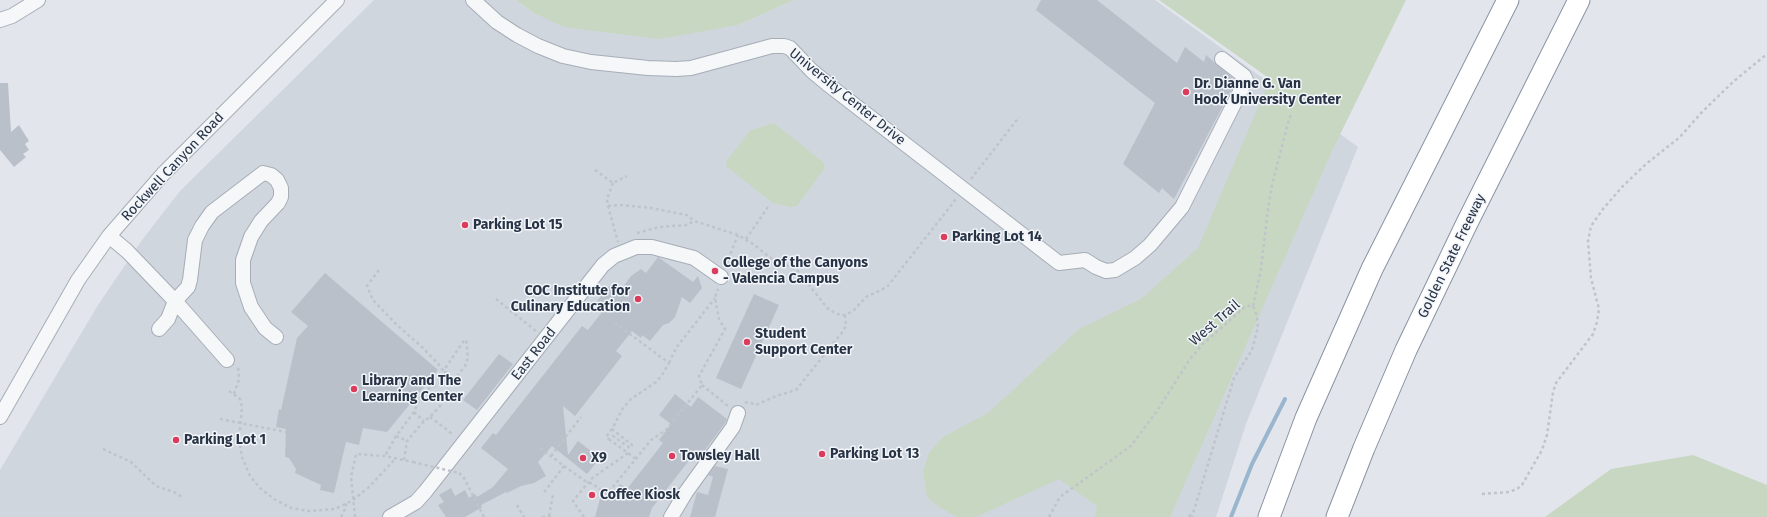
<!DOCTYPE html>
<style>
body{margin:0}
canvas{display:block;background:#e2e6ec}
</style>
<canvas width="1767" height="517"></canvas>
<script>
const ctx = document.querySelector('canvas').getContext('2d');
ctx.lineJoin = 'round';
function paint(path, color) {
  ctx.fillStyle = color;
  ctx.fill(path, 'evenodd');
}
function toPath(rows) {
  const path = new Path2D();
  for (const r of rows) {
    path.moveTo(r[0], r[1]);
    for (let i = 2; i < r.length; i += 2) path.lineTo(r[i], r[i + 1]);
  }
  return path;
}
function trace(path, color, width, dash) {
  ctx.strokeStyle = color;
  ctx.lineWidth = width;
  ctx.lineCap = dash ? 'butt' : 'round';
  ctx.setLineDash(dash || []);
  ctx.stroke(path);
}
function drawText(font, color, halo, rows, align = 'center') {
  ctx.font = font + ' "Fira Sans",sans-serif';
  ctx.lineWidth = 3;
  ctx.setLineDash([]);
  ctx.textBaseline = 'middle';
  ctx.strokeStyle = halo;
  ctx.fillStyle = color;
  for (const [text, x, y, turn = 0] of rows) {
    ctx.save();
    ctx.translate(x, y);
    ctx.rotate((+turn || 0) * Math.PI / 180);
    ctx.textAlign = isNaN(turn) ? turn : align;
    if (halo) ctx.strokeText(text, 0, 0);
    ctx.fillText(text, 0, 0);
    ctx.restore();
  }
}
paint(toPath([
 [374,0,516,0,534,13,738,25,794,0,1155,0,1358,147,1246,424,1216,517,0,517,0,470,98,305,142,240,180,191]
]), '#d0d6de');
paint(toPath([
 [516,0,794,0,738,25,659,39,564,27,534,13],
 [1159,0,1406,0,1331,153,1170,517,1095,517,1097,506,1059,479,976,517,957,517,939,507,927,497,923,471,929,453,943,437,988,413,1079,329,1141,299,1198,248,1270,79],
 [774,123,823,162,825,168,797,206,790,207,773,203,726,166,727,160,751,130],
 [1693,455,1767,485,1767,517,1545,517,1611,469]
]), '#c8d7c2');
trace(toPath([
 [1231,517,1252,464,1285,399]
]), '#9ab6cf', 4);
paint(toPath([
 [1041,0,1097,0,1177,63,1185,47,1204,62,1206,55,1236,81,1174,199,1162,188,1159,193,1123,164,1155,103,1036,10],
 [0,83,8,83,11,132,19,125,29,141,25,144,29,150,23,154,26,157,14,167,0,150],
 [658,257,693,282,698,276,702,288,690,303,682,297,675,317,669,323,663,325,650,341,642,335,641,338,632,331,616,351,622,356,575,416,563,406,568,455,578,441,600,458,587,474,552,446,538,462,546,476,534,483,521,486,507,493,506,492,481,505,482,507,465,517,446,517,438,505,444,502,439,495,451,488,455,496,465,490,469,498,475,494,477,497,493,487,508,469,481,448,493,433,496,435,582,326,588,330,606,307,597,301,609,286,618,294,631,276,641,269,646,273],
 [325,273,438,370,387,432,363,428,359,445,346,442,334,493,320,490,321,485,295,473,296,469,289,458,285,457,286,429,276,427,279,409,281,410,297,338,308,326,291,312],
 [754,294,779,305,741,389,716,378],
 [499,354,513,364,477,410,463,400],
 [675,394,691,407,698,397,727,419,725,423,699,458,694,454,652,508,649,517,595,517,601,495,610,497,620,484,627,489,663,443,659,440,671,424,659,415],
 [715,466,728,469,715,517,690,517,697,492,708,495,713,477,708,475]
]), '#b9c0ca');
const minor = toPath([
 [473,0,497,22,517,35,538,46,563,56,591,62,648,68,676,69,691,68,772,46,784,46,790,48,812,71,830,86,1059,263,1085,260,1096,267,1106,271,1115,270,1135,258,1150,245,1182,207,1246,80,1244,76,1222,59],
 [0,20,12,16,38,0],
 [109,236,127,251,175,301,227,360],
 [159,329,168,319,175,301,188,287,190,280,195,240,202,226,212,212,263,173,271,175,277,180,281,188,281,197,278,203,261,221,251,237,243,260,243,283,251,307,265,328,276,337],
 [0,417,78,280,109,236,163,174,337,0],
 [390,517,416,502,425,492,603,265,614,256,636,247,652,247,694,258,721,277],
 [671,517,686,492,733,427,738,413]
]);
const highway = toPath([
 [1269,517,1306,418,1372,269,1508,0],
 [1337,517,1364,448,1406,350,1467,223,1579,0]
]);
trace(minor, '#a6adb7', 16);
trace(highway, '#8894a4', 23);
trace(toPath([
 [595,170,613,183,627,176],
 [971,179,1019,117],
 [613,183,607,199,608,206,618,242],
 [608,206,621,205,651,208,687,215,694,221],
 [637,233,659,227,687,225,694,221,738,235,753,244,772,259,797,270,829,310,840,315,845,315,853,311,866,297,887,287,956,199],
 [746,239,768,207],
 [726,265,738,235],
 [379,270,367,286,373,300,397,325,423,348,441,367,445,374,445,381,426,390,420,398,414,412,396,436,385,456],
 [496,299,536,331],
 [1253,306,1261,269,1268,209,1272,185,1289,119,1292,113],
 [615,323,669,363,662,375,656,382,631,399,623,408,612,429,632,445,630,448,613,436,610,440,636,459],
 [669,363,676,348,715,298],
 [445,374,446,367,465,339],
 [702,385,728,406],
 [229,391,240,399,242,407,239,440,242,457,250,476,260,488,274,499,291,508,309,511,335,509,353,500,369,487,396,458],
 [234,394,239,379,238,366],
 [745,403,748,402,756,405,776,396,796,390,844,330,846,325,845,315],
 [414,412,424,421],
 [430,417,454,435],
 [220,419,286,432],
 [396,436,407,441],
 [610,440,606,437,612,429],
 [540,448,564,466,542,495],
 [103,449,131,462,156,486,174,492,182,497],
 [551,456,581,417],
 [404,460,407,441,424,421,430,417,440,406,451,384,465,366,468,358,466,338],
 [564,466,585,481,593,484,605,493,608,493,651,440,666,430,702,385,699,376,725,329,719,319,715,298,718,289],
 [459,473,463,476,484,517],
 [1482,494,1509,492,1517,489,1522,485,1542,450,1547,435,1553,392,1556,383,1593,334,1597,322,1599,309,1591,278,1588,241,1591,226,1603,209,1622,187,1646,164,1680,137,1701,113,1734,81,1767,54],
 [517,505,524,517],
 [549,516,553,495],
 [341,517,346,507,346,503],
 [355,517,351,477,356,454,385,456,413,462],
 [542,517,552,517],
 [584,517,573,501,591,479,628,453],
 [1049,517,1060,497,1131,446,1157,411,1190,359,1203,344,1246,306,1253,306,1257,316,1258,327,1252,350,1234,378,1192,517],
 [1189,517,1192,512]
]), '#c0c4ca', 2.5, [3, 3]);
trace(minor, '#f5f7f9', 14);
trace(highway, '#fff', 21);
trace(toPath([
 [413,462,459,473]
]), '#c0c4ca', 2.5, [3, 3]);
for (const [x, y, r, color] of [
 [1186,92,4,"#dc3c5c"],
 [465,225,4,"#dc3c5c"],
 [944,237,4,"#dc3c5c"],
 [715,271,4,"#dc3c5c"],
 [638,299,4,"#dc3c5c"],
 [747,342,4,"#dc3c5c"],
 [354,389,4,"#dc3c5c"],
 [176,440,4,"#dc3c5c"],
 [822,454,4,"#dc3c5c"],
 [672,456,4,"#dc3c5c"],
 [583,458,4,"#dc3c5c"],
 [592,495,4,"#dc3c5c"]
]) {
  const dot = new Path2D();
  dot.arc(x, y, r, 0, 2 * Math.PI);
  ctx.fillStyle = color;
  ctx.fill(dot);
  trace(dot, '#f2f5f9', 1.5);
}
drawText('bold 14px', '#283446', '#f2f5f9', [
 ["Dr. Dianne G. Van",1194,84],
 ["Hook University Center",1194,100],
 ["Parking Lot 15",473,225],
 ["Parking Lot 14",952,237],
 ["College of the Canyons",723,263],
 ["- Valencia Campus",723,279],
 ["COC Institute for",630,291,"right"],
 ["Culinary Education",630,307,"right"],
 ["Student",755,334],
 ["Support Center",755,350],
 ["Library and The",362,381],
 ["Learning Center",362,397],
 ["Parking Lot 1",184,440],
 ["Parking Lot 13",830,454],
 ["Towsley Hall",680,456],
 ["X9",591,458],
 ["Coffee Kiosk",600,495]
], 'left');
drawText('14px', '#283446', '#f2f5f9', [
 ["University Center Drive",847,97,39],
 ["Rockwell Canyon Road",173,167,-47],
 ["Golden State Freeway",1452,256,-64],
 ["West Trail",1215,323,-41],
 ["East Road",534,354,-52]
]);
</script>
